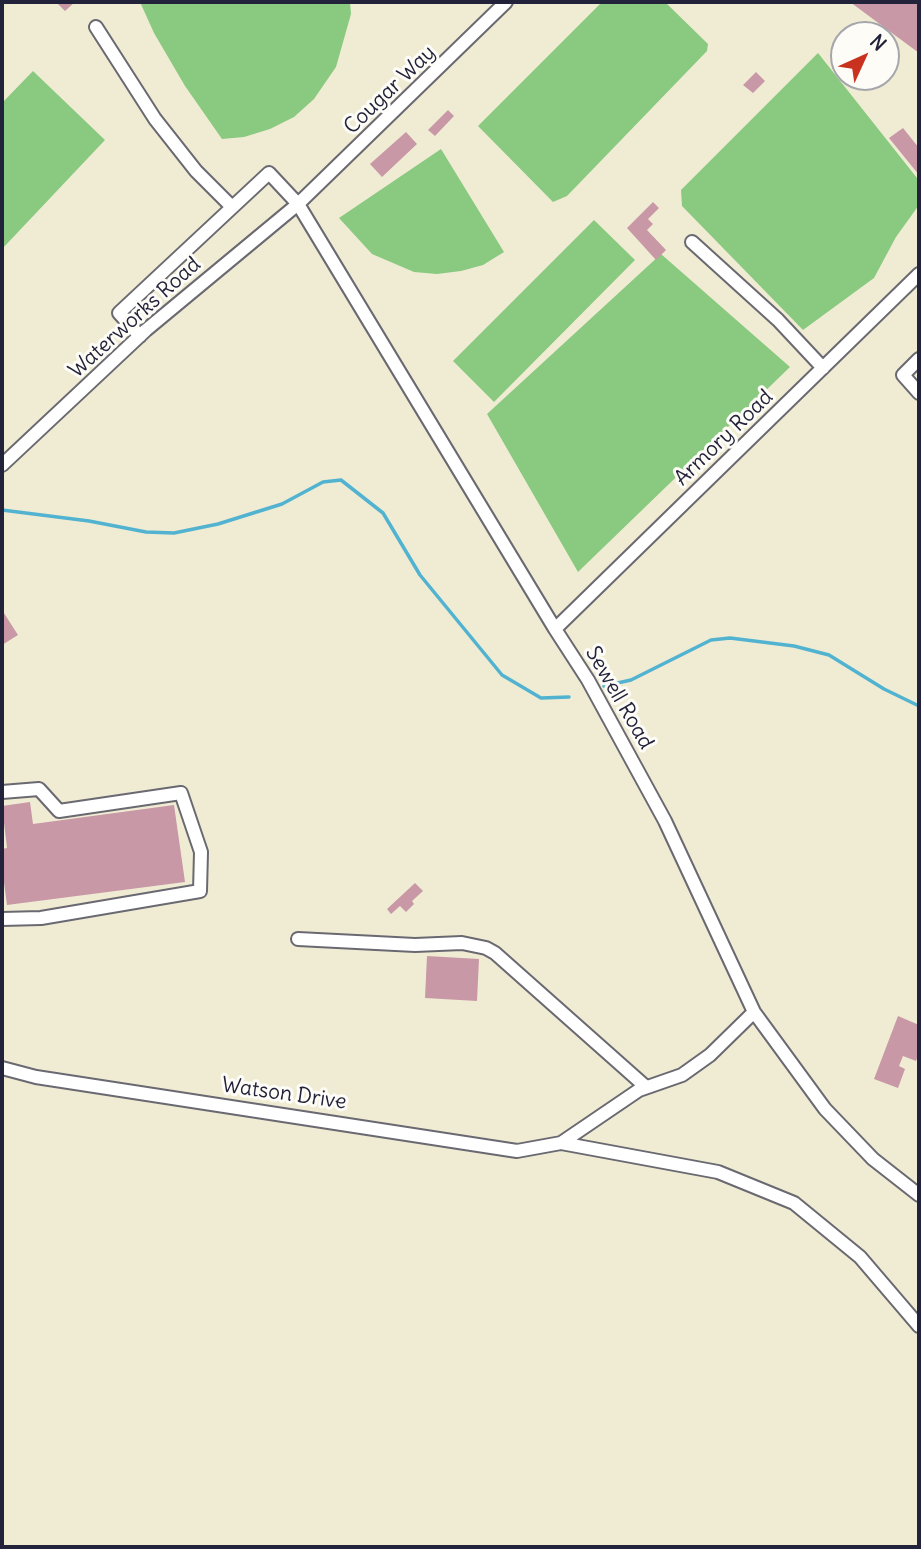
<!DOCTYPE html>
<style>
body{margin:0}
#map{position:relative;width:921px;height:1549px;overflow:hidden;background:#f0ecd4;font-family:Delius,sans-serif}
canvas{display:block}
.frame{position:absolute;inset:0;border:4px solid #22223b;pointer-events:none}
.north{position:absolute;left:830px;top:21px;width:70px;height:70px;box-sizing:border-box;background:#fdfcf7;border:2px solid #a5a5ac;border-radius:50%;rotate:45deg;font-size:19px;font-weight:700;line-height:28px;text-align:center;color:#22223b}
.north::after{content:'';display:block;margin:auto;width:24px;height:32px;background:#c8321e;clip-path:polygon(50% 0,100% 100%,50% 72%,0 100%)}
</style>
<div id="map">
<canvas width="921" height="1549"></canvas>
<div class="frame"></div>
<div class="north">N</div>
</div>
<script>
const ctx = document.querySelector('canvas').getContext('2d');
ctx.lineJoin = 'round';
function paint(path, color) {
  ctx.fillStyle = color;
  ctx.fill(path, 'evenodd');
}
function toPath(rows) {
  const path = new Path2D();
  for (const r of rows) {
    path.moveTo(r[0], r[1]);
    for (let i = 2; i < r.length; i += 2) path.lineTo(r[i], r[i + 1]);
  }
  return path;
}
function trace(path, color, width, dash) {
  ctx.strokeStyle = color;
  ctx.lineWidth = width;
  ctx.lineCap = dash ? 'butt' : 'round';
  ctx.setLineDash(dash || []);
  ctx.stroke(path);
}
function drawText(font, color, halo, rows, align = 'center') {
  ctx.font = font + ' Delius,sans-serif';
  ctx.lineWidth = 6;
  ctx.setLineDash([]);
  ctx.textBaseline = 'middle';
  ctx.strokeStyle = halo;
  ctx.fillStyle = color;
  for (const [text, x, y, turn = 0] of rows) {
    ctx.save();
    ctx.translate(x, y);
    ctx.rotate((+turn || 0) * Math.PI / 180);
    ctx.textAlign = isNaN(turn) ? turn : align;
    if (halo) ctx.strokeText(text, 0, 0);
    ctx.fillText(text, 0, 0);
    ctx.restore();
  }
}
paint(toPath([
 [140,2,350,2,351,14,336,67,314,99,294,117,270,129,244,137,222,139,185,86,154,33],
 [602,2,665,2,708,44,707,51,567,196,553,202,478,126],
 [818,53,917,178,919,205,896,237,874,278,803,330,682,206,681,190],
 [33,71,105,140,2,249,2,103],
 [441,149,504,252,483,265,461,271,437,274,414,272,372,254,339,218],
 [594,220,635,260,494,402,453,361],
 [661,254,790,367,578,572,487,414]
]), '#89c980');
trace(toPath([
 [2,510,89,521,146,532,174,533,218,524,282,504,323,482,341,480,383,513,420,575,502,675,541,698,569,697],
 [604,686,631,680,711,640,730,638,794,646,829,655,884,689,919,706]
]), '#52b3d1', 3.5);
paint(toPath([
 [56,2,75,2,65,11],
 [850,2,919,2,919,53],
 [756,72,765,81,753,93,743,85],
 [448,110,454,116,435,136,428,130],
 [903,128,919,148,919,175,889,138],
 [406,132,417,144,382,177,370,164],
 [653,202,659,208,648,219,653,224,647,230,666,250,656,260,627,228],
 [2,610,18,635,2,645],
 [30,802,33,824,174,805,185,882,7,905,2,868,2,849,7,848,2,806],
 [415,883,423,891,412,901,414,904,406,912,400,906,391,914,387,909],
 [427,956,479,959,477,1001,425,998],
 [898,1016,919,1025,919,1053,916,1061,903,1056,899,1066,905,1069,898,1088,874,1079]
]), '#c898a6');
const minor = toPath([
 [96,27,155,119,196,171,232,207],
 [692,242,778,320,823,368],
 [140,336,119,313,269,173,298,204,555,629,588,680,665,821,754,1012,825,1109,873,1159,919,1195],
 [919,359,903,375,919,393],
 [2,465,146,330,298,204,506,2],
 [555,629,919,274],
 [2,792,39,789,59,811,181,793,201,852,200,891,41,918,2,919],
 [298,939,415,945,462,943,486,948,495,953,646,1087],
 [2,1068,36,1077,517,1151,561,1143,639,1090,682,1075,710,1055,754,1012],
 [561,1143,718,1172,794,1203,860,1257,919,1326]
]);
trace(minor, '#6a6971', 16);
trace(minor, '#fff', 12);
drawText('21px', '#22223b', '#fdfcf7', [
 ["Cougar Way",390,90,-44],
 ["Waterworks Road",135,318,-42],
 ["Armory Road",724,438,-44],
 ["Sewell Road",619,698,60],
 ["Watson Drive",284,1094,8]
]);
</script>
